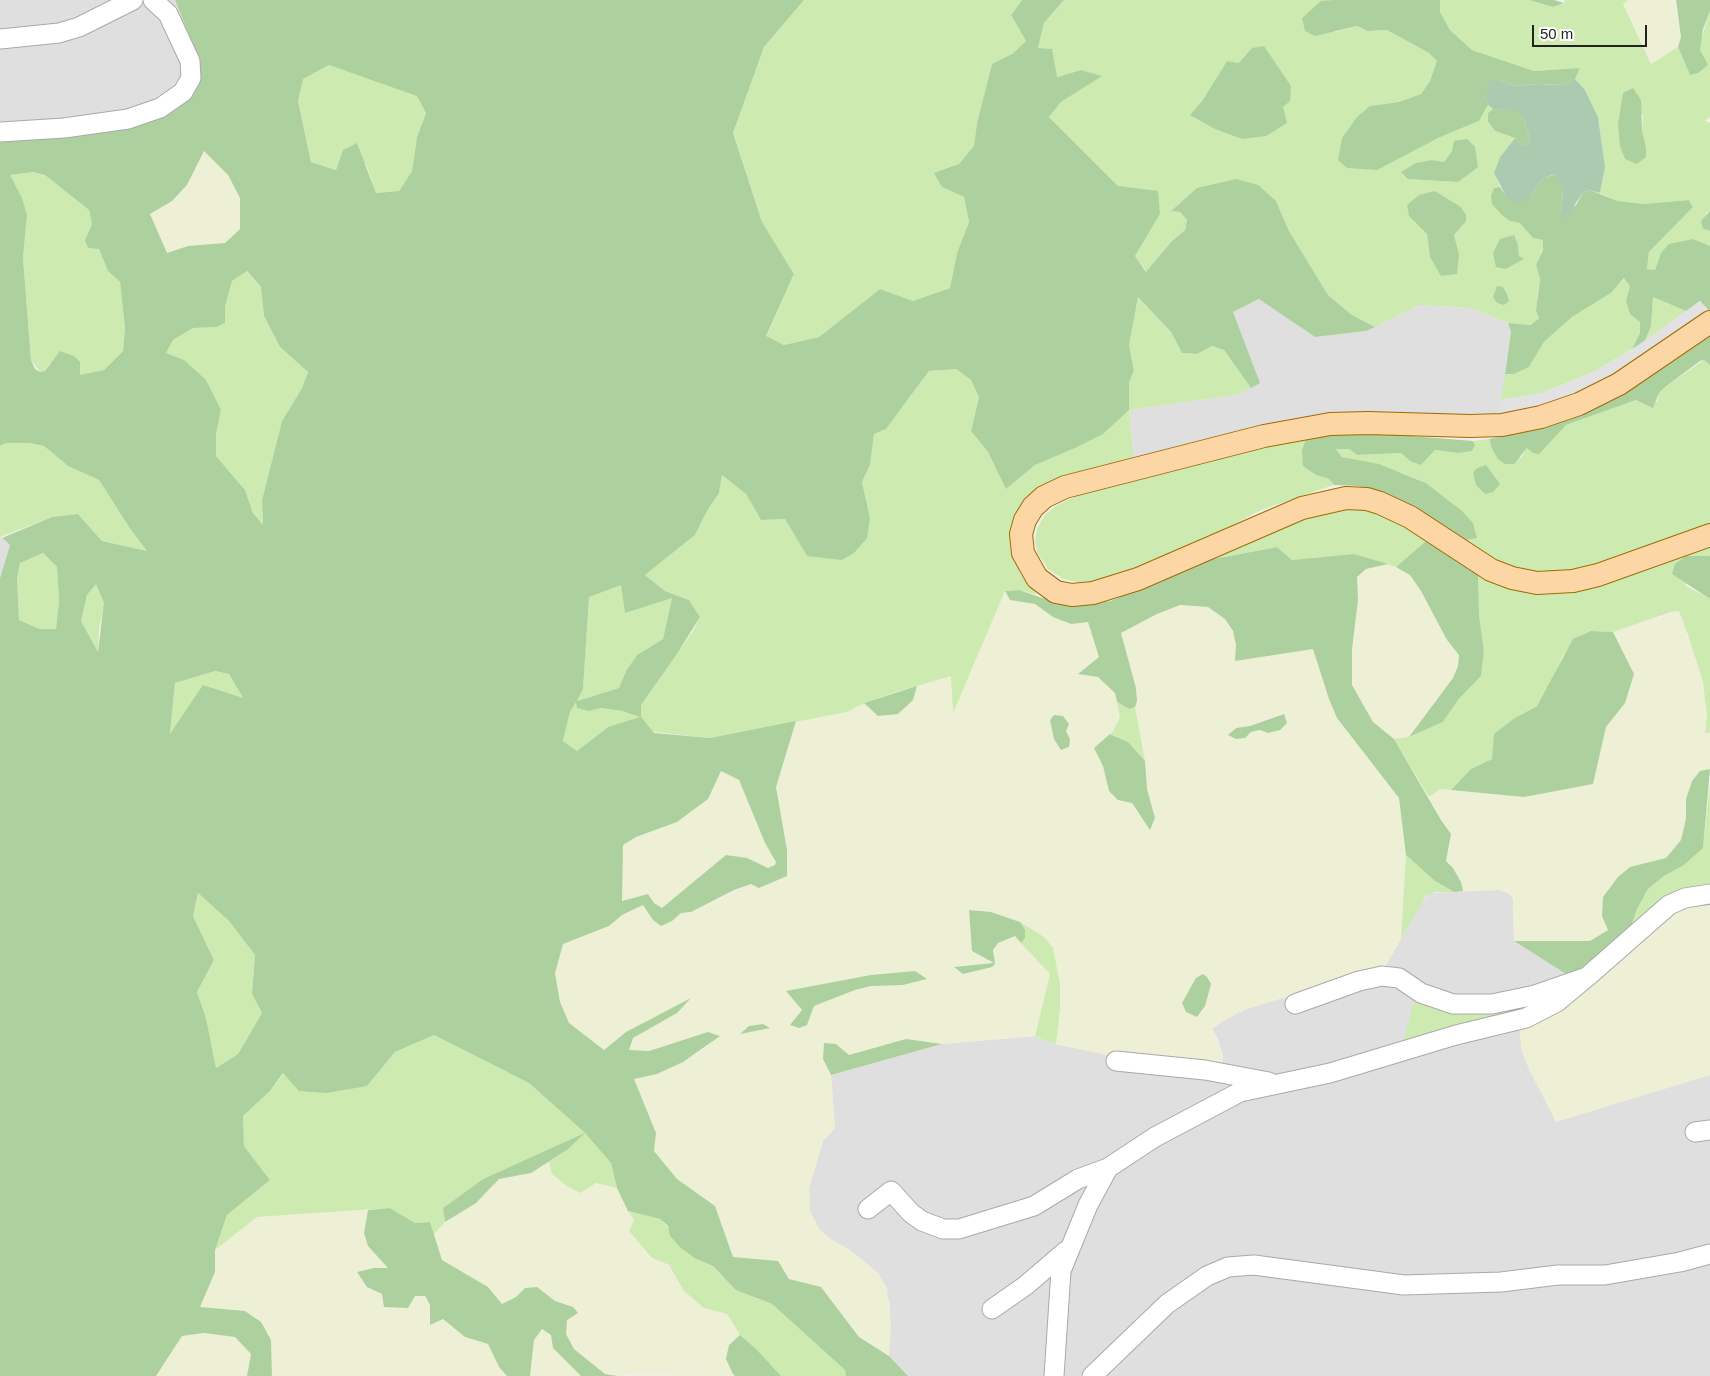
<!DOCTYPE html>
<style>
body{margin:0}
#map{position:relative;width:1710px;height:1376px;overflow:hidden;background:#f2efe9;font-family:Helvetica,sans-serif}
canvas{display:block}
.scale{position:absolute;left:1532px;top:25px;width:115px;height:22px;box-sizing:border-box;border:2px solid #222;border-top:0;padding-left:6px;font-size:15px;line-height:18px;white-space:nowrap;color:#222;-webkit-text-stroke:4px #fff;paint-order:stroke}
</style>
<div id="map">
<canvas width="1710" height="1376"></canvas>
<div class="scale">50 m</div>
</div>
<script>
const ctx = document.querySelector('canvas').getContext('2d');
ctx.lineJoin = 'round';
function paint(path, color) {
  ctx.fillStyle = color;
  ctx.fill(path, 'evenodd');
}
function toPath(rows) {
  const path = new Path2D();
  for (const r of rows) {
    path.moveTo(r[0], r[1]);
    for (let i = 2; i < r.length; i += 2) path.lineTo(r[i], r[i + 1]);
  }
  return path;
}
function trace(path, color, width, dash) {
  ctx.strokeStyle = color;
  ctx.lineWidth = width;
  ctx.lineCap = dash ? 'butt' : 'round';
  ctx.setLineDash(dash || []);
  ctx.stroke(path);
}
paint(toPath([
 [0,0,175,0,198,57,192,95,0,139],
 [1260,299,1315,337,1366,331,1419,305,1471,308,1508,323,1511,332,1499,416,1134,460,1129,410,1235,395,1259,383,1233,312],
 [0,537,10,545,0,578],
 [1499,890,1510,894,1513,899,1514,941,1577,981,1521,1048,1529,1069,1556,1121,1710,1075,1710,1376,908,1376,889,1356,890,1303,878,1273,850,1250,830,1239,819,1229,810,1211,809,1188,823,1141,835,1128,831,1075,942,1044,1035,1036,1056,1044,1122,1058,1222,1067,1223,1056,1218,1039,1212,1029,1229,1017,1246,1009,1385,967,1422,902,1430,893]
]), '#e0dfdf');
paint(toPath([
 [1628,0,1674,0,1681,37,1678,47,1652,65,1623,3],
 [204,151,228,175,240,198,240,229,225,243,188,246,167,253,149,214,172,201,187,185],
 [1388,564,1410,574,1421,591,1447,640,1459,654,1458,666,1453,678,1409,737,1394,739,1373,722,1352,685,1352,649,1358,600,1357,577,1366,569],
 [1005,591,1010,600,1035,604,1053,617,1071,624,1088,622,1099,657,1079,673,1098,677,1115,693,1120,718,1110,734,1095,748,1103,766,1109,791,1118,800,1132,803,1139,816,1155,818,1147,789,1145,761,1135,707,1136,688,1121,633,1157,614,1180,605,1209,607,1225,619,1233,631,1236,645,1235,661,1313,648,1329,699,1399,798,1407,859,1401,939,1385,967,1246,1009,1220,1023,1212,1029,1223,1056,1222,1067,1122,1058,1056,1044,1060,1009,1060,984,1053,948,1044,937,1020,922,991,912,969,910,972,951,995,963,993,950,998,943,1015,936,1050,974,1035,1036,942,1044,924,1041,849,1055,836,1044,823,1059,831,1075,835,1128,822,1141,809,1188,810,1211,819,1229,830,1239,850,1250,878,1273,887,1288,891,1326,889,1356,860,1337,821,1287,789,1279,778,1261,733,1257,715,1206,677,1179,654,1151,656,1133,634,1079,657,1074,683,1062,710,1045,708,1032,649,1051,629,1050,633,1038,677,1013,690,999,626,1032,604,1050,569,1023,560,1002,555,973,562,944,609,926,622,915,644,905,653,920,672,921,681,913,691,912,751,884,759,888,787,850,776,787,796,721,847,712,864,703,878,716,913,700,917,686,951,676,953,712],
 [1054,715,1063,716,1069,724,1066,731,1070,739,1061,749,1054,739,1050,720],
 [1269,717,1268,733,1260,730,1251,732,1245,738,1237,739,1228,735,1236,728,1250,726],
 [915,971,926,979,903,985,871,986,855,990,814,1006,811,1017,791,1024,802,1010,787,991,871,975],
 [1679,611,1703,682,1707,715,1705,733,1710,733,1710,769,1700,771,1692,781,1686,799,1686,819,1681,840,1666,858,1647,863,1602,916,1608,930,1590,941,1514,941,1513,899,1510,894,1499,890,1463,891,1461,882,1453,868,1446,861,1451,834,1441,820,1429,797,1440,789,1524,797,1593,784,1606,727,1612,718,1623,652,1613,632],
 [721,771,739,780,765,843,776,862,775,865,768,868,726,855,662,909,654,903,627,900,622,902,623,845,636,837,677,822,708,799],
 [1710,894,1710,1075,1556,1122,1529,1069,1521,1048,1519,1020,1650,920],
 [549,1162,552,1174,617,1188,634,1220,629,1231,652,1258,669,1265,684,1291,727,1314,740,1335,729,1345,735,1376,605,1374,574,1349,566,1335,567,1320,573,1307,555,1301,537,1287,525,1288,516,1297,502,1304,488,1287,442,1260,433,1235,445,1222,476,1203,499,1179,531,1173],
 [368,1210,364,1233,389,1269,374,1268,367,1287,382,1293,425,1296,430,1305,430,1325,443,1318,449,1325,475,1341,488,1344,499,1367,507,1376,272,1376,271,1340,199,1308,215,1272,215,1250,257,1217],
 [542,1329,551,1335,569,1364,581,1376,530,1376,534,1340],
 [204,1333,235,1337,251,1354,247,1376,156,1376,182,1336]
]), '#eef0d5');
paint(toPath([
 [804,0,1022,0,1011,15,1026,41,1012,54,992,64,977,123,974,146,942,187,964,197,969,222,957,253,950,288,913,301,880,289,819,337,784,345,766,337,794,274,762,222,733,133,764,47],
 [1064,0,1333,0,1321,2,1302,18,1336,32,1357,26,1368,31,1387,30,1429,53,1437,61,1430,81,1421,94,1399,102,1370,106,1438,138,1479,121,1488,105,1493,109,1488,113,1488,123,1495,131,1515,138,1500,157,1494,172,1500,187,1494,188,1533,238,1543,239,1543,249,1536,265,1540,279,1537,299,1539,318,1532,325,1508,323,1471,308,1419,305,1375,327,1352,315,1328,295,1289,231,1276,201,1197,188,1171,211,1180,212,1187,220,1185,230,1172,241,1147,272,1135,256,1160,214,1118,186,1049,117,1061,102,1101,76,1081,70,1056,77,1038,48,1044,23],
 [1227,61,1239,63,1190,115,1202,101],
 [1452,151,1458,182,1408,179,1432,160,1444,162],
 [1435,191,1461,207,1466,221,1454,235,1459,254,1430,257,1427,234],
 [1518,245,1519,256,1524,259,1506,269],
 [1440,0,1529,0,1553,7,1564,3,1565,0,1628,0,1623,4,1651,64,1678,47,1690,75,1710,11,1710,117,1705,121,1710,123,1710,211,1706,213,1703,229,1710,231,1710,246,1693,239,1661,253,1655,270,1647,269,1649,252,1693,207,1689,200,1644,204,1618,201,1600,193,1605,167,1598,117,1585,90,1575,79,1580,68,1534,71,1472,50,1450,30,1440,12],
 [1623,93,1643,116,1642,131,1646,147],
 [329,65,417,95,426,112,417,137,412,171,399,191,376,193,366,164,343,150,336,170,311,162,298,101,302,79],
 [33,172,45,175,89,210,92,224,85,240,99,249,108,271,120,282,125,328,123,351,104,370,79,376,50,363,45,371,40,372,31,360,23,258,27,215,10,175],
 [246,271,261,287,264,316,280,347,308,372,302,388,282,421,262,500,263,526,253,513,245,490,216,456,216,434,221,410,166,353,173,340,193,328,217,327,225,323,225,307,232,281],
 [1625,278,1630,286,1626,301,1640,322,1640,333,1632,349,1595,371,1565,384,1541,393,1501,400,1505,374,1514,374,1529,367,1544,342,1572,317,1611,293],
 [1138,297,1171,332,1182,353,1197,354,1212,346,1224,350,1251,388,1235,395,1129,410,1134,460,1030,497,1020,507,1010,530,1012,554,1021,575,1037,595,1019,590,1005,591,953,713,951,676,896,692,864,703,847,712,710,738,608,727,577,751,563,741,570,712,583,689,589,597,621,584,625,612,672,598,663,639,637,655,626,671,619,688,577,701,589,711,601,708,622,711,641,717,641,705,693,631,700,617,689,600,665,591,645,575,695,535,707,511,719,493,722,475,746,494,761,520,785,519,807,556,870,518,862,482,870,465,874,433,886,429,929,371,956,369,971,380,979,397,971,431,988,452,1007,488,1035,465,1073,449,1128,410,1129,382,1134,371,1129,345],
 [1653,297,1686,311,1645,341,1651,326],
 [1704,360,1710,365,1710,527,1577,572,1517,572,1460,541,1461,510,1426,483,1403,473,1342,457,1336,448,1349,449,1357,455,1401,453,1410,461,1435,450,1458,453,1475,445,1473,441,1489,439,1492,449,1521,458,1527,448,1552,438,1566,425,1636,400,1657,402,1659,393,1665,387],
 [1307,435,1316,475,1329,479,1334,485,1261,510,1213,535,1143,567,1100,581,1081,583,1063,579,1048,569,1037,552,1035,540,1037,529,1044,516,1054,507,1080,494],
 [6,443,29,443,44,446,68,466,99,480,129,527,147,551,102,541,78,514,52,517,0,537,0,446],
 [1349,508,1374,511,1408,529,1426,541,1396,567,1354,554,1292,560,1277,547,1203,561,1311,516],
 [1710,547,1710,556,1686,556,1686,586,1710,599,1710,733,1705,733,1707,715,1703,682,1688,635,1679,611,1671,612,1613,632,1591,631,1563,655,1552,680,1537,706,1515,718,1492,759,1471,769,1451,790,1440,789,1429,797,1394,739,1409,737,1443,722,1458,700,1481,676,1484,651,1479,615,1478,573,1583,589,1612,582],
 [43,553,57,567,59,601,56,629,40,629,19,620,17,578,20,563],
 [96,584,105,603,99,629,98,653,81,621,87,595],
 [214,671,229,674,243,698,170,735,175,683],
 [1117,702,1129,709,1135,707,1145,761,1128,742,1111,734,1120,718],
 [1710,784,1710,894,1700,895,1625,945,1637,909,1648,889,1664,876,1684,865,1703,848],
 [1406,855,1435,881,1454,892,1435,892,1426,896,1401,939],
 [198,893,229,921,255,955,252,994,262,1013,238,1054,216,1068,206,1018,197,992,214,960,193,916],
 [1020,922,1044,937,1053,948,1060,984,1060,1009,1056,1044,1035,1036,1050,974,1021,943,1025,938,1025,930],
 [1413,988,1430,998,1569,993,1400,1053,1414,1002],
 [434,1035,529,1083,585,1133,611,1163,617,1188,596,1183,580,1193,567,1186,552,1174,549,1162,567,1150,519,1163,483,1179,443,1208,445,1222,433,1235,430,1222,415,1223,390,1208,257,1217,215,1250,227,1215,270,1180,244,1146,243,1116,270,1091,284,1073,367,1086,395,1052],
 [628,1211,660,1219,696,1259,713,1266,722,1276,753,1297,772,1304,845,1370,846,1376,781,1376,740,1335,727,1314,704,1308,684,1291,669,1265,652,1258,629,1231,634,1220]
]), '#cdebb0');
paint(toPath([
 [175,0,804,0,764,47,733,133,762,222,794,274,766,336,784,345,819,337,880,289,913,301,950,288,957,253,969,222,964,197,942,187,934,173,959,164,974,146,977,123,992,64,1012,54,1026,41,1011,15,1022,0,1064,0,1044,23,1038,48,1052,49,1057,77,1081,70,1102,76,1061,102,1049,117,1118,186,1158,191,1160,214,1135,256,1146,272,1172,241,1185,230,1187,220,1180,212,1171,211,1197,188,1236,179,1258,185,1276,201,1289,231,1328,295,1352,315,1375,327,1366,331,1315,337,1259,299,1233,312,1260,383,1251,388,1224,350,1212,346,1197,354,1182,353,1171,332,1138,297,1129,345,1134,371,1129,382,1129,410,1103,434,1073,449,1035,465,1006,489,988,452,971,431,979,397,971,380,956,369,929,371,886,429,874,434,870,465,862,482,870,518,867,538,854,553,842,560,807,556,785,519,761,520,746,494,722,475,719,493,707,511,695,535,645,575,665,591,689,600,700,617,677,654,641,705,641,717,654,733,710,738,796,721,776,787,787,850,787,876,759,888,751,884,734,890,691,912,681,913,672,921,661,926,653,920,643,905,622,915,609,926,563,944,555,973,560,1002,569,1023,604,1050,626,1032,691,998,677,1013,633,1038,629,1050,649,1051,708,1032,720,1036,683,1062,657,1074,634,1079,656,1133,654,1151,677,1179,715,1206,733,1257,778,1261,789,1279,821,1287,859,1337,889,1356,908,1376,846,1376,845,1370,772,1304,736,1290,713,1266,696,1259,681,1248,670,1236,668,1226,660,1219,628,1211,617,1188,611,1163,585,1133,567,1150,531,1173,499,1179,476,1203,445,1222,443,1208,483,1179,585,1133,529,1083,434,1035,395,1052,367,1086,327,1093,299,1091,283,1073,270,1091,243,1116,244,1146,270,1180,227,1215,215,1250,215,1272,200,1307,245,1311,261,1322,271,1340,272,1376,247,1376,251,1354,235,1337,204,1333,182,1336,156,1376,0,1376,0,578,10,545,2,538,52,517,78,514,102,541,147,551,129,527,99,480,68,466,44,446,29,443,6,443,0,446,0,139,160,116,198,57],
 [329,65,417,96,426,113,417,137,412,171,399,191,376,193,357,143,343,150,336,170,311,162,298,101,303,79],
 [204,151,228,175,240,198,240,229,225,243,188,246,167,253,150,214,172,201,187,185],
 [33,172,45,175,89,210,92,224,85,240,88,248,99,249,108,271,120,282,125,328,123,351,104,370,80,375,80,362,74,356,60,351,45,371,40,372,35,369,31,360,23,258,27,215,22,198,10,175],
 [247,271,261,287,264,316,280,347,308,372,302,388,282,421,262,500,263,525,253,513,245,490,216,456,216,434,221,410,206,380,184,360,166,353,173,340,193,328,217,327,225,323,225,307,232,281],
 [43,553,57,567,59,601,56,629,40,629,19,620,17,578,20,563],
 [96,584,104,603,98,652,81,621,87,595],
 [621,585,625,613,672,598,663,639,637,655,626,671,619,688,577,701,583,689,589,597],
 [215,671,229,674,243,698,203,685,170,734,175,683],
 [576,702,577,708,589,711,601,708,622,711,640,717,608,727,577,751,563,741,570,712],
 [721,771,739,780,765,843,776,862,775,865,768,868,747,858,726,855,662,908,654,903,648,894,622,901,623,845,636,837,677,822,708,799],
 [198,893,229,921,255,955,252,994,262,1013,238,1054,216,1068,206,1018,197,992,214,960,193,916],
 [1333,0,1440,0,1440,12,1450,30,1472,50,1534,71,1580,68,1575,79,1563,85,1536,84,1514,86,1500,80,1485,97,1488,105,1479,121,1438,138,1377,170,1347,168,1338,160,1342,138,1357,117,1370,106,1399,102,1421,94,1430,81,1437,61,1429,53,1387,30,1368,31,1357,26,1315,36,1305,31,1302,18,1321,1],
 [1529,0,1554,0,1564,3,1553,7],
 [1676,0,1710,0,1710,11,1703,29,1700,50,1708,65,1698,73,1690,75,1678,47,1681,37],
 [1264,46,1291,86,1290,101,1283,107,1287,123,1266,136,1242,139,1215,129,1190,115,1202,101,1227,61,1239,63,1252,48],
 [1633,88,1641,100,1642,131,1646,147,1646,157,1637,164,1625,159,1620,146,1618,124,1623,93],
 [1493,109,1516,110,1524,120,1530,139,1528,145,1523,146,1515,138,1495,131,1488,122,1488,113],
 [1467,139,1475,147,1478,167,1458,182,1408,179,1401,172,1416,163,1432,160,1444,162,1452,151,1454,141],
 [1556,174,1563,189,1561,214,1576,205,1583,192,1590,190,1618,201,1644,204,1689,200,1693,207,1649,252,1647,269,1655,270,1661,253,1669,244,1693,239,1710,246,1710,312,1700,301,1686,311,1653,297,1651,326,1645,341,1632,349,1640,333,1640,322,1630,314,1626,301,1630,286,1624,278,1611,293,1572,317,1544,342,1529,367,1514,374,1505,374,1511,332,1508,323,1531,325,1539,318,1536,311,1540,279,1536,265,1543,250,1543,240,1533,238,1520,223,1510,221,1502,215,1492,204,1491,196,1494,188,1500,187,1507,197,1532,194,1544,178],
 [1435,191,1461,207,1466,215,1466,221,1454,235,1459,254,1457,274,1441,276,1430,257,1427,234,1409,216,1407,205,1419,195],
 [1710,211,1710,231,1703,229,1701,221],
 [1514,235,1518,245,1519,256,1524,259,1506,269,1496,267,1493,253,1500,239],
 [1497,286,1503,287,1507,294,1509,301,1504,305,1497,303,1493,297],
 [1710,333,1710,365,1704,360,1700,361,1665,387,1659,393,1653,408,1636,400,1566,425,1539,454,1533,453,1527,448,1514,464,1505,464,1498,459,1492,449,1489,439,1509,435,1639,384],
 [1386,434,1473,441,1475,445,1472,451,1458,453,1435,450,1421,465,1410,461,1401,453,1357,455,1349,449,1336,449,1342,457,1379,464,1426,483,1461,510,1473,523,1477,538,1460,541,1372,490,1358,486,1334,485,1329,479,1316,475,1303,466,1302,451,1307,435],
 [1486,465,1500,484,1493,492,1485,494,1476,485,1473,473,1477,468],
 [1426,541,1478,573,1479,615,1484,651,1481,676,1458,700,1443,722,1409,737,1453,678,1458,666,1459,655,1447,640,1421,591,1410,575,1396,567],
 [1277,547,1292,560,1354,554,1388,564,1366,569,1357,577,1358,600,1352,649,1352,685,1373,722,1394,739,1441,820,1451,834,1446,861,1453,868,1461,882,1463,891,1454,892,1435,881,1406,855,1399,798,1337,718,1329,699,1313,649,1235,661,1236,645,1233,631,1225,619,1208,607,1180,605,1157,614,1121,633,1136,688,1137,701,1135,707,1129,709,1117,702,1115,693,1098,677,1078,674,1099,657,1088,622,1071,624,1053,617,1035,604,1010,600,1005,591,1019,590,1051,601,1086,605,1111,601,1203,561],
 [1686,556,1710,556,1710,599,1672,574,1675,564],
 [1591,631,1613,632,1634,674,1625,703,1606,727,1593,784,1524,797,1451,790,1471,769,1492,759,1494,734,1515,718,1537,706,1573,639],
 [917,686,913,700,898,714,878,716,864,703],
 [1284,714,1287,723,1280,730,1268,733,1260,730,1251,732,1245,738,1236,739,1228,735,1236,728,1250,726],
 [1054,715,1063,716,1069,724,1066,731,1070,739,1069,747,1061,750,1054,739,1050,720],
 [1110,734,1128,742,1145,761,1147,789,1155,818,1150,830,1132,803,1118,800,1109,791,1103,766,1094,748],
 [1710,769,1703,848,1684,865,1664,876,1648,889,1637,909,1625,945,1577,981,1514,941,1590,941,1608,930,1602,916,1603,897,1618,877,1630,867,1666,858,1681,840,1686,819,1686,799,1692,781,1700,771],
 [969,910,991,912,1020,922,1025,930,1025,938,1021,943,1015,936,998,943,993,950,995,964,992,967,963,974,954,967,994,963,972,951],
 [915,971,927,979,903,985,871,986,855,990,814,1006,807,1025,799,1028,790,1025,802,1010,786,991,871,975],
 [1203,974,1207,977,1211,984,1205,1006,1197,1017,1186,1012,1182,1003,1196,978],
 [763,1024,770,1028,740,1034,749,1026],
 [906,1039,942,1044,831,1075,823,1059,824,1043,836,1044,849,1055],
 [390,1208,415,1223,430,1222,442,1260,488,1287,502,1304,516,1297,525,1288,537,1287,555,1301,573,1307,578,1313,567,1320,566,1334,574,1349,605,1374,618,1376,581,1376,553,1348,551,1335,542,1329,534,1340,530,1376,507,1376,499,1367,488,1344,465,1337,443,1319,430,1325,430,1305,425,1296,415,1296,408,1308,384,1307,382,1294,367,1287,357,1272,374,1268,388,1268,368,1246,364,1233,368,1210],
 [740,1335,756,1349,781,1376,735,1376,733,1374,726,1359,729,1345]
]), '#add19e');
paint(toPath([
 [1575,79,1585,90,1598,117,1605,167,1600,193,1590,190,1583,192,1565,220,1561,214,1563,189,1555,174,1544,178,1532,194,1522,202,1517,204,1507,198,1494,173,1500,157,1515,138,1523,146,1528,145,1530,139,1524,120,1516,111,1493,109,1488,105,1485,97,1490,82,1500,80,1514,86,1536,84,1563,85]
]), '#aacbaf');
paint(toPath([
 [1700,301,1709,313,1682,334,1577,397,1499,416,1501,400,1541,393,1595,371,1633,349]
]), '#e2e2e2');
const minor = toPath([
 [0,39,59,33,79,27,133,0],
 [0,132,64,128,128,119,160,108,183,92,191,78,190,61,168,14,153,0],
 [1295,1004,1359,981,1382,976,1399,978,1421,993,1453,1004,1492,1004,1535,995,1587,977,1669,905,1685,898,1710,894],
 [1116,1061,1205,1070,1269,1082],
 [1695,1132,1710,1130],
 [868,1209,891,1191,911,1213,922,1221,943,1229,959,1229,1034,1206,1078,1179,1108,1168],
 [992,1309,1025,1286,1066,1251],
 [1054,1376,1061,1271,1088,1205,1108,1168,1155,1137,1240,1092,1330,1073,1456,1035,1526,1018,1557,1002,1587,977],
 [1092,1376,1167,1304,1207,1276,1228,1267,1254,1265,1404,1285,1501,1282,1558,1275,1605,1275,1680,1262,1710,1254]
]);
const major = toPath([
 [1710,322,1619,384,1579,404,1541,417,1502,425,1470,426,1368,423,1330,424,1264,436,1065,487,1044,497,1033,507,1025,520,1021,534,1023,553,1037,578,1056,592,1072,595,1093,593,1138,579,1302,508,1346,498,1367,499,1380,503,1410,517,1491,570,1512,578,1537,583,1573,581,1598,575,1710,535]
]);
trace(minor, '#a9a9a9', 21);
trace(major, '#a06b00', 24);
trace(minor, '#fff', 19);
trace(major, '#fcd6a4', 22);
</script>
